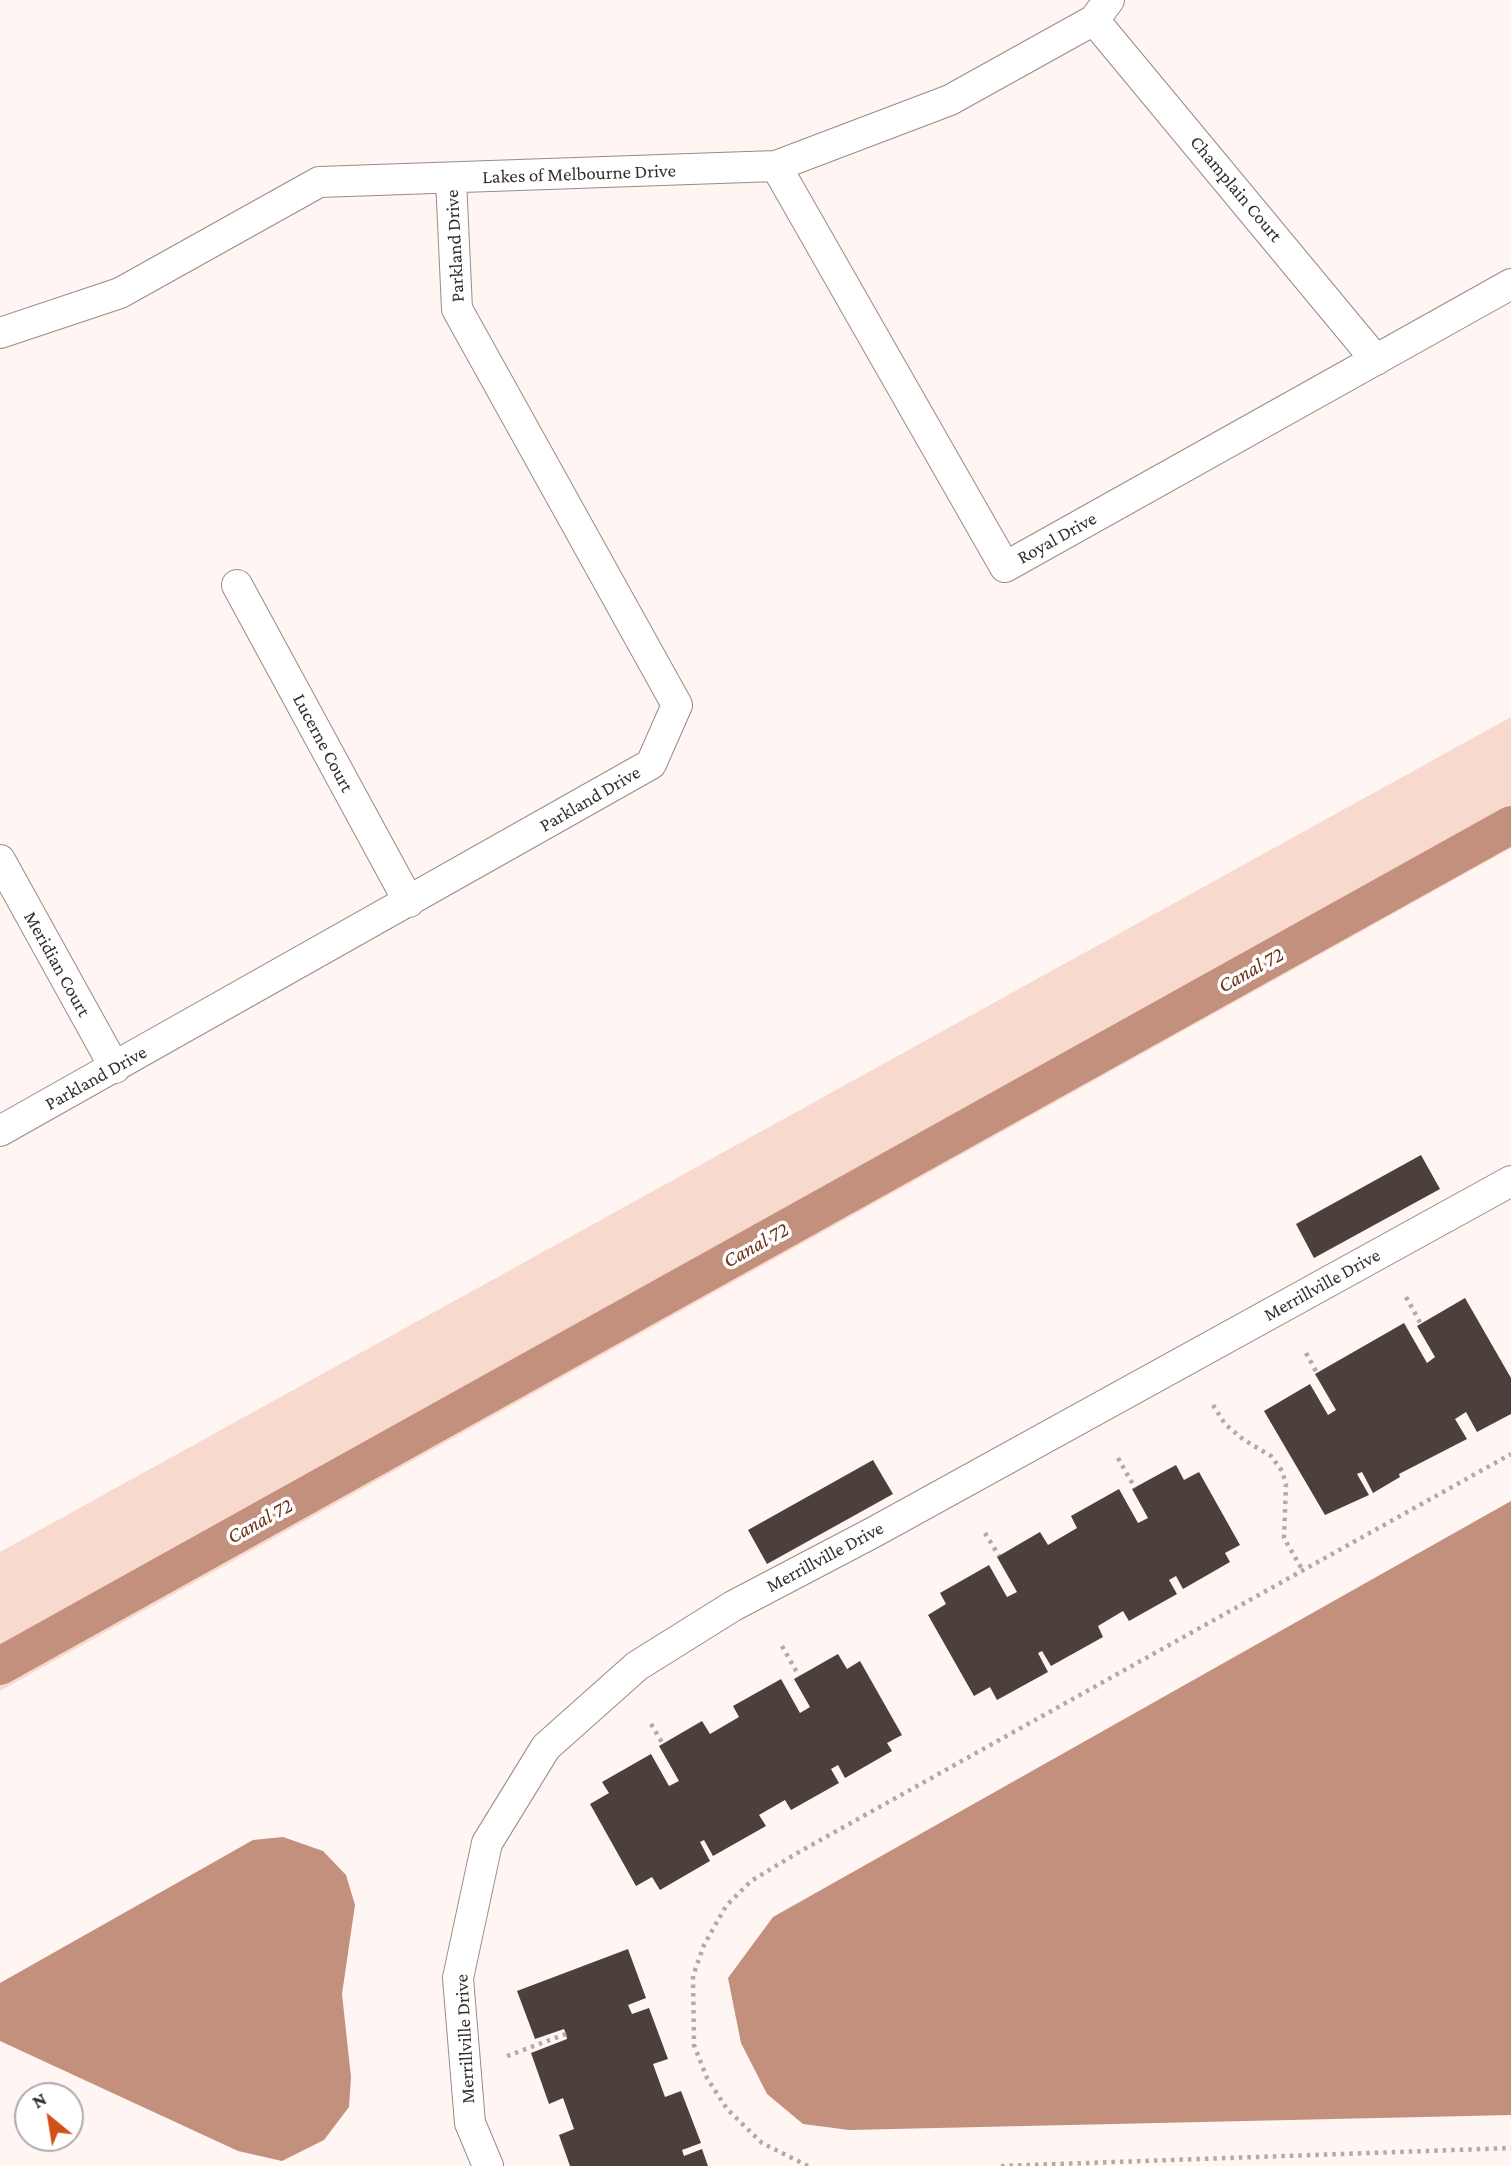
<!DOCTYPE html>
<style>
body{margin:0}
#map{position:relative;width:1511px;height:2166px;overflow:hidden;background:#fff5f2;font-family:"Crimson Pro",serif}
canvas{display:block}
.north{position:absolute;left:14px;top:2082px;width:70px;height:70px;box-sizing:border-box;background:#fff;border:2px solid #aeabab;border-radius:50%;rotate:330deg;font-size:19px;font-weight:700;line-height:28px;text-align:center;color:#342e2c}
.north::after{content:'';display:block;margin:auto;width:24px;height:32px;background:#d44e18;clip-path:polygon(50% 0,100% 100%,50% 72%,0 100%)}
</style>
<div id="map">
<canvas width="1511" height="2166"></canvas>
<div class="north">N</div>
</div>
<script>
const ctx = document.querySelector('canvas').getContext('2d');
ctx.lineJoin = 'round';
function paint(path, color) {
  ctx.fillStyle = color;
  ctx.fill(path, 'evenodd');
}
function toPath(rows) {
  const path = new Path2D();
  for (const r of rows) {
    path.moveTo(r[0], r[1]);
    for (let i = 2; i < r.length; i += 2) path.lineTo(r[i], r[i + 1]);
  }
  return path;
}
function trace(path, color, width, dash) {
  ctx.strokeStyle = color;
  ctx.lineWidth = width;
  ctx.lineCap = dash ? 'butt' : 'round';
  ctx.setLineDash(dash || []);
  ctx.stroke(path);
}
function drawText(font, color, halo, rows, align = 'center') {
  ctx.font = font + ' "Crimson Pro",serif';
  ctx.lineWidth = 7;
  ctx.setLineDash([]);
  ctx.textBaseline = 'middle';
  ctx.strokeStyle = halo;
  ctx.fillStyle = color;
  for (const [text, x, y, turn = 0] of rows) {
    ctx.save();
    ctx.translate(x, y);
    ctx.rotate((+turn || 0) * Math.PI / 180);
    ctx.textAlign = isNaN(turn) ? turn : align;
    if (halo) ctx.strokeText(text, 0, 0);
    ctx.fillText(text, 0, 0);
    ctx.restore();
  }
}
paint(toPath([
 [1511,717,1511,848,0,1691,0,1552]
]), '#f8d9ce');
paint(toPath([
 [1511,1501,1511,2115,849,2130,803,2124,767,2094,741,2043,728,1978,773,1917],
 [283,1837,323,1851,346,1875,355,1905,342,1994,351,2077,349,2107,324,2140,282,2161,238,2151,0,2041,0,1983,253,1840]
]), '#c4907e');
trace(toPath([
 [0,1666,1511,825]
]), '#c4907e', 38);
paint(toPath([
 [1421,1155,1440,1189,1314,1258,1296,1224],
 [1465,1298,1511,1378,1511,1414,1477,1432,1466,1412,1455,1419,1467,1439,1399,1474,1400,1477,1373,1493,1362,1472,1357,1474,1369,1495,1325,1515,1264,1411,1310,1384,1328,1415,1336,1410,1315,1374,1404,1323,1427,1363,1435,1357,1417,1326],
 [873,1460,893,1494,767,1564,748,1530],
 [1176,1465,1184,1480,1199,1472,1240,1545,1225,1553,1230,1562,1183,1589,1176,1576,1169,1580,1177,1594,1129,1621,1123,1611,1098,1626,1103,1637,1051,1666,1042,1651,1038,1653,1048,1672,997,1700,990,1687,974,1696,928,1615,946,1604,940,1593,989,1565,1007,1597,1017,1592,997,1557,1040,1532,1048,1545,1077,1528,1071,1516,1119,1489,1138,1523,1148,1518,1132,1489],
 [838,1654,847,1669,860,1661,902,1735,887,1743,892,1751,845,1778,838,1765,831,1769,839,1783,791,1810,785,1800,759,1815,766,1826,713,1856,704,1840,700,1842,710,1861,660,1890,652,1877,636,1886,590,1804,609,1793,602,1782,651,1754,669,1786,679,1781,659,1746,702,1721,710,1734,739,1717,733,1706,781,1679,800,1713,810,1707,794,1679],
 [628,1949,646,1998,628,2005,632,2014,649,2008,668,2059,653,2064,665,2097,681,2091,701,2143,682,2150,684,2156,702,2149,708,2166,570,2166,559,2135,574,2129,563,2098,549,2104,531,2053,567,2039,566,2034,564,2029,535,2039,517,1991]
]), '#4c403c');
const minor = toPath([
 [1094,20,1376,360],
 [776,166,1005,567,1511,284],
 [0,333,120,293,319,182,776,166,950,100,1094,20,1109,0],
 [237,585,409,902],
 [0,860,115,1068],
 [0,1131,651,764,677,705,457,309,451,179],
 [488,2166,470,2123,458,1978,487,1843,546,1747,637,1666,733,1606,874,1532,1511,1181]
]);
trace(minor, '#998b87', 32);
trace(toPath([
 [1406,1297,1421,1324],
 [1306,1353,1317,1373],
 [1213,1405,1225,1424,1244,1440,1271,1456,1282,1471,1286,1484,1284,1538,1303,1571],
 [1118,1458,1135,1488],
 [985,1533,999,1556],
 [782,1646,799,1676],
 [651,1724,663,1744],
 [507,2056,566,2034],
 [808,2166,762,2143,727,2109,707,2078,694,2045,693,1976,704,1945,726,1906,751,1881,799,1852,1511,1454],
 [1001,2166,1511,2148]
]), '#b2aaa7', 4.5, [3.5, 5]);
trace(minor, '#fff', 30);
drawText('19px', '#342e2c', '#fff', [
 ["Lakes of Melbourne Drive",579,174,-2],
 ["Champlain Court",1236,189,50],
 ["Parkland Drive",455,246,-93],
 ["Royal Drive",1057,538,-29],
 ["Lucerne Court",323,743,62],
 ["Parkland Drive",590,799,-30],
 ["Meridian Court",57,964,61],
 ["Parkland Drive",96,1078,-29],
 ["Merrillville Drive",1322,1285,-29],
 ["Merrillville Drive",825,1557,-28],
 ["Merrillville Drive",465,2039,-93]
]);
drawText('italic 21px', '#702f19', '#fff', [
 ["Canal 72",1251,970,-29],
 ["Canal 72",756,1245,-29],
 ["Canal 72",260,1521,-29]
]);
</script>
